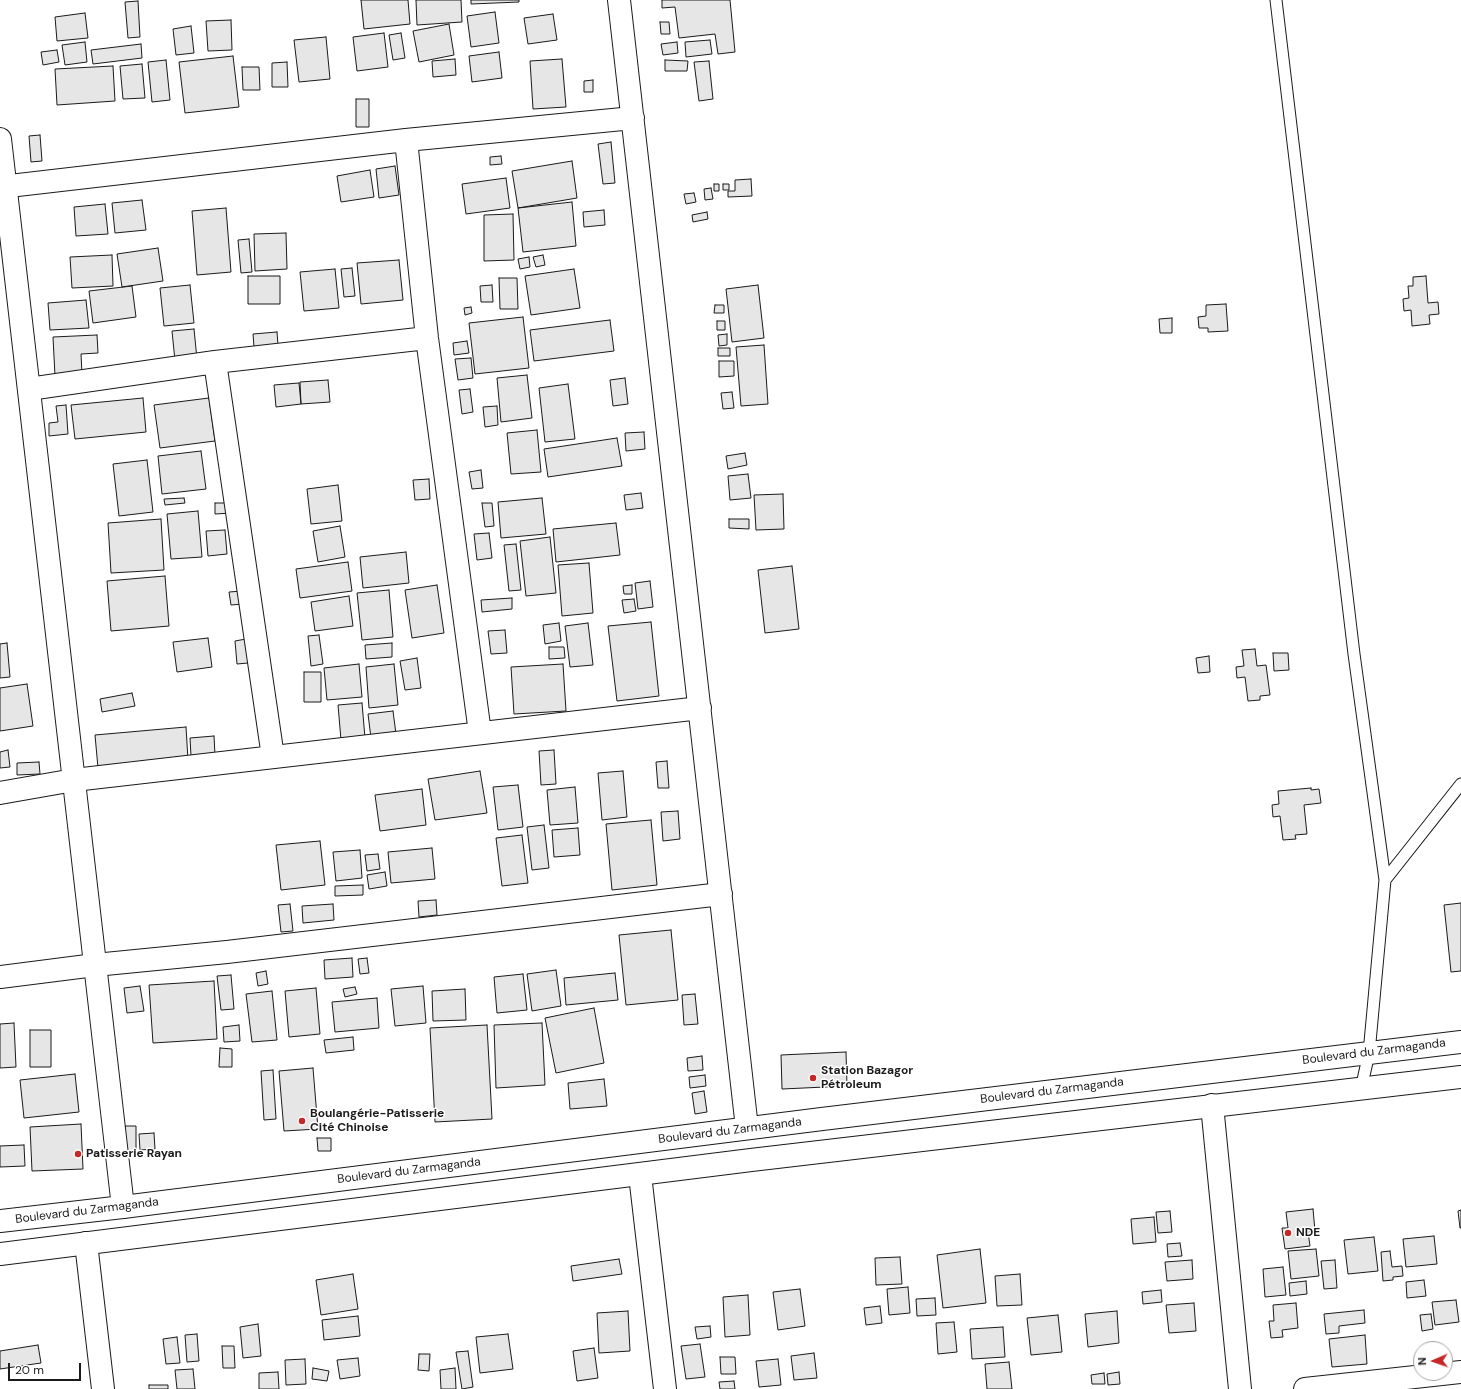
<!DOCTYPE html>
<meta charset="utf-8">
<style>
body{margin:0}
#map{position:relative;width:1461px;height:1389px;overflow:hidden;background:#fff;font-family:"DM Sans",sans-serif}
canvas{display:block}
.north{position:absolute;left:1413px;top:1341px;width:40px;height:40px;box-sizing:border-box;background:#fff;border:1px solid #a3a3a3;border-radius:50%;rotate:268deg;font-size:11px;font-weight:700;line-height:16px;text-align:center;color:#1a1a1a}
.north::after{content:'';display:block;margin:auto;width:14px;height:18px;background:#c62828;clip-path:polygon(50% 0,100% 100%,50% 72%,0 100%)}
.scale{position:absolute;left:8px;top:1363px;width:73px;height:18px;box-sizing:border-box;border:2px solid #1a1a1a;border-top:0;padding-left:5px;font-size:12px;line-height:14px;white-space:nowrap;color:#1a1a1a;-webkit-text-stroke:3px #fff;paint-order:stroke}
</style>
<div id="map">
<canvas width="1461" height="1389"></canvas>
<div class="north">N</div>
<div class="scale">20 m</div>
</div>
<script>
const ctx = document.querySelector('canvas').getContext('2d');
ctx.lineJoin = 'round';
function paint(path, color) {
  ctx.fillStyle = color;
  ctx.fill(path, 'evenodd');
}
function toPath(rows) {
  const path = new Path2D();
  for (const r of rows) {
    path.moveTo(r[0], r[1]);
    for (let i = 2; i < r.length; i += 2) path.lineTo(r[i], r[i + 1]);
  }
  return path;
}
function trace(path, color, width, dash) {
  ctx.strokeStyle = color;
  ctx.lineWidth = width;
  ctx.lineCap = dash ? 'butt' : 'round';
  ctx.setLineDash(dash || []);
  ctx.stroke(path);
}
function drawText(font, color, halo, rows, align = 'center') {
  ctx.font = font + ' "DM Sans",sans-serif';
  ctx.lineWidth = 3;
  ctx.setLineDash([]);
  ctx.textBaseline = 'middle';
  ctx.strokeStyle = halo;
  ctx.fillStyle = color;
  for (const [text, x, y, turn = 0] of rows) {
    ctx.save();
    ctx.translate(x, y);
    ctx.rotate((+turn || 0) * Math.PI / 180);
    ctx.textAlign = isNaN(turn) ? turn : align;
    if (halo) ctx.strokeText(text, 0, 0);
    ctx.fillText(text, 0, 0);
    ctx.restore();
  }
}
const building = toPath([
 [361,0,408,0,410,24,364,29,361,0],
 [416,0,461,0,462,22,417,25,416,0],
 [471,0,519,0,519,2,471,4,471,0],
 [662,0,730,0,735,52,718,54,715,34,679,38,675,7,662,8,662,0],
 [138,1,140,37,128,38,125,2,138,1],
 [495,12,499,43,471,47,467,16,495,12],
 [85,13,88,38,57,41,55,17,85,13],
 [553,14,557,40,528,44,524,18,553,14],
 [231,20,232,50,208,51,206,21,231,20],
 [660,22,669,22,670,34,661,34,660,22],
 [449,24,454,55,419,62,413,31,449,24],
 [191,26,194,53,176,55,173,29,191,26],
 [384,33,388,67,357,71,353,37,384,33],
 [401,33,405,58,393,60,389,35,401,33],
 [326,37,330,79,299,82,294,40,326,37],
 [710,40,712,54,686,57,685,42,710,40],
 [85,42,87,62,65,65,62,45,85,42],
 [677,42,678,53,663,55,661,44,677,42],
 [141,44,142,58,93,64,91,50,141,44],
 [57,50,59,62,43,65,41,52,57,50],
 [499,52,502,78,472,82,469,56,499,52],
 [233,56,239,107,185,113,179,62,233,56],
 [455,59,456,75,433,77,432,61,455,59],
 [562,59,566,107,533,109,530,61,562,59],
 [166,60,170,100,152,102,148,62,166,60],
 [665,60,688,61,687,71,665,71,665,60],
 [709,61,713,99,699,101,694,62,709,61],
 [287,62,288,87,272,87,272,63,287,62],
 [142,64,145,98,123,99,120,66,142,64],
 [113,66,115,101,57,105,55,69,113,66],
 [242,67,259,67,260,90,243,90,242,67],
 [593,80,593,92,584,92,584,81,593,80],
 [356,99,369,99,369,127,356,127,356,99],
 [40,135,42,161,31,162,29,136,40,135],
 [611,142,615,183,603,184,598,144,611,142],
 [501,156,502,164,490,165,490,157,501,156],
 [572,161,577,198,518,208,512,171,572,161],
 [395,166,399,195,379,198,376,169,395,166],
 [370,170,374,197,341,202,337,176,370,170],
 [506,178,510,208,466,214,462,184,506,178],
 [751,179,752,196,728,197,728,191,735,191,735,180,751,179],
 [714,184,719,184,719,191,714,191,714,184],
 [723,184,729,184,729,190,723,190,723,184],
 [711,188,713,199,705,200,704,189,711,188],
 [694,193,696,202,686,204,684,194,694,193],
 [142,200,146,230,115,233,112,203,142,200],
 [572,202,576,246,523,252,518,208,572,202],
 [105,204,108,234,76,236,74,207,105,204],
 [226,208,231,272,197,275,192,211,226,208],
 [604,210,605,225,584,227,583,212,604,210],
 [707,212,708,219,693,222,692,215,707,212],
 [513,214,514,260,484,261,484,215,513,214],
 [286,233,287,269,255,271,254,234,286,233],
 [249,239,252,272,241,273,238,240,249,239],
 [158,248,163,281,122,287,117,254,158,248],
 [112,255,113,286,72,288,70,257,112,255],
 [543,255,545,265,536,267,533,257,543,255],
 [529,257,530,267,520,269,518,259,529,257],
 [399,260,403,300,361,304,357,263,399,260],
 [352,268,355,296,344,297,341,269,352,268],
 [335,269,339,308,304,311,300,272,335,269],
 [574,269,580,308,531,315,525,276,574,269],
 [248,276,280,276,280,304,248,304,248,276],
 [1426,276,1428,303,1438,302,1439,314,1429,315,1430,324,1412,326,1411,310,1404,311,1403,299,1409,298,1408,286,1413,286,1413,277,1426,276],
 [499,278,517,278,518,309,500,309,499,278],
 [190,285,194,323,164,326,160,288,190,285],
 [492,285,493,302,481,302,480,286,492,285],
 [758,285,764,338,732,342,726,289,758,285],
 [132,286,136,317,93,323,89,291,132,286],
 [86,300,89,328,50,330,48,303,86,300],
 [1226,304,1228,331,1208,332,1208,328,1199,328,1198,317,1206,316,1206,305,1226,304],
 [715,305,724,305,724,313,714,313,715,305],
 [471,307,472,313,465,315,464,308,471,307],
 [523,317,529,368,475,374,469,323,523,317],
 [1172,318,1172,333,1160,333,1159,319,1172,318],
 [610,320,614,351,534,361,530,330,610,320],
 [717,321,725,321,725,330,717,330,717,321],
 [194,329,197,359,175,361,172,331,194,329],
 [277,332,278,345,254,347,253,334,277,332],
 [727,334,727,345,719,346,718,335,727,334],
 [97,335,98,353,81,354,82,374,55,376,53,337,97,335],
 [467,341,469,353,454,355,453,343,467,341],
 [764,345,768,404,741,406,736,347,764,345],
 [718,348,730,348,730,356,718,356,718,348],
 [471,358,473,378,458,380,455,359,471,358],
 [719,361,734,361,734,376,719,377,719,361],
 [527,375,532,418,501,422,497,378,527,375],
 [625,378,628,404,613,406,610,380,625,378],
 [328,380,330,402,301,404,300,382,328,380],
 [299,383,301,404,276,407,274,385,299,383],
 [568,384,575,439,545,442,539,388,568,384],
 [470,389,473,412,462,414,459,390,470,389],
 [732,392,734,408,723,409,721,393,732,392],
 [143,398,146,432,75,439,71,405,143,398],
 [209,398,215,441,160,448,154,405,209,398],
 [66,405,68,434,49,436,49,423,58,422,56,406,66,405],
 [497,406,498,425,485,427,483,407,497,406],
 [537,430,541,472,511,474,507,433,537,430],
 [644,432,645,449,626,451,625,433,644,432],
 [617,438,622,466,548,477,544,449,617,438],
 [201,451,206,489,162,494,158,456,201,451],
 [745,453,747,465,728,469,726,456,745,453],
 [147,460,153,512,119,516,113,464,147,460],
 [481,470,483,488,472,489,469,472,481,470],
 [748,474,751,498,730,500,728,476,748,474],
 [429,479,430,499,415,500,413,480,429,479],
 [338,485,342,521,311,524,307,489,338,485],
 [641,493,643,508,626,510,624,495,641,493],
 [783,494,784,529,756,530,754,495,783,494],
 [184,498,185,503,165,505,164,499,184,498],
 [542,498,546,534,501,538,498,502,542,498],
 [215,503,231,503,232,513,215,514,215,503],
 [482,503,492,503,494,526,485,527,482,503],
 [198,511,202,557,171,559,167,514,198,511],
 [161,519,164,570,111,573,108,523,161,519],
 [729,519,749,519,749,529,729,528,729,519],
 [616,523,620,555,556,562,553,529,616,523],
 [340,526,345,557,318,562,313,531,340,526],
 [225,530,227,554,208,556,206,531,225,530],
 [489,533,492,558,477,560,474,534,489,533],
 [550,537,556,593,526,596,520,541,550,537],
 [516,544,521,590,509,591,504,545,516,544],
 [406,552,409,583,363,588,360,557,406,552],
 [348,562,352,591,300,598,296,569,348,562],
 [589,563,593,613,562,616,558,565,589,563],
 [792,566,799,629,765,633,758,570,792,566],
 [165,576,169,626,111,631,107,581,165,576],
 [650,581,653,607,638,609,635,583,650,581],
 [437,585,444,633,412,638,405,590,437,585],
 [632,585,632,594,624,594,623,586,632,585],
 [389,590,393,637,362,640,357,593,389,590],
 [242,591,243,604,231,605,229,592,242,591],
 [349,596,353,626,315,631,311,602,349,596],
 [512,598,512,609,482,612,481,600,512,598],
 [634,599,636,611,624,613,622,600,634,599],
 [651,622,659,696,617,701,608,626,651,622],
 [559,623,561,641,545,644,543,625,559,623],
 [588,623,593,665,570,667,565,626,588,623],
 [505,630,507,653,491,654,488,631,505,630],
 [319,635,323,664,311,666,308,636,319,635],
 [208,638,212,667,177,672,173,642,208,638],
 [246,639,248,663,237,664,235,641,246,639],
 [7,643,10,677,0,678,0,644,7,643],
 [392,643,392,657,366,659,365,645,392,643],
 [549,647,564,647,565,658,549,659,549,647],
 [1255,649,1257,666,1266,665,1270,695,1260,696,1260,700,1248,701,1245,677,1237,678,1236,667,1244,666,1242,650,1255,649],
 [1273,653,1288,653,1289,670,1274,671,1273,653],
 [1209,656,1210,672,1198,673,1196,658,1209,656],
 [417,658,421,688,405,690,400,661,417,658],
 [359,664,362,697,327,700,324,668,359,664],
 [394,664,398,705,369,708,366,667,394,664],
 [563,664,566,711,514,714,511,667,563,664],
 [304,672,321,672,321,702,304,702,304,672],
 [27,684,33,726,0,731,0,688,27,684],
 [132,693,135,706,102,712,100,699,132,693],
 [362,703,365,738,341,740,338,705,362,703],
 [393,711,396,734,371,738,368,714,393,711],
 [186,727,188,760,98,768,95,735,186,727],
 [214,736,215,755,191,756,190,738,214,736],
 [8,750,10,767,0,768,0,752,8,750],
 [554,750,556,784,541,785,539,751,554,750],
 [667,761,669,788,658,788,656,762,667,761],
 [39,762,40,774,17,775,17,763,39,762],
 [480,771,487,813,435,820,428,779,480,771],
 [623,771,627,817,602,820,598,773,623,771],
 [518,785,523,827,498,830,493,787,518,785],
 [575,787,578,823,550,825,547,790,575,787],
 [1311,788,1311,790,1319,789,1321,803,1304,805,1307,834,1295,835,1296,839,1283,840,1280,816,1273,817,1272,805,1279,804,1278,791,1311,788],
 [422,789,426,825,380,831,375,795,422,789],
 [678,811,680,839,663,841,661,812,678,811],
 [651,820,657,885,612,890,606,824,651,820],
 [544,825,549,868,532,870,527,827,544,825],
 [578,828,580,855,554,857,552,830,578,828],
 [522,835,528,883,502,886,496,838,522,835],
 [320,841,325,885,281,890,276,845,320,841],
 [432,848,435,879,391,883,388,852,432,848],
 [360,850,362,878,336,881,333,852,360,850],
 [378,854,380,869,367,871,365,855,378,854],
 [385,872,387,886,369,889,367,875,385,872],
 [363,885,363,895,335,896,335,886,363,885],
 [436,900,437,915,419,917,418,901,436,900],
 [1461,903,1461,971,1451,972,1444,905,1461,903],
 [290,904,293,931,281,932,278,905,290,904],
 [333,904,334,920,303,923,302,906,333,904],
 [671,930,678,1000,626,1005,619,935,671,930],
 [352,958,353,977,325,979,324,960,352,958],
 [367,958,369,973,360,974,358,959,367,958],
 [556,970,561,1006,532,1011,527,974,556,970],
 [266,971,268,984,258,986,256,973,266,971],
 [615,973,618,1000,566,1005,564,978,615,973],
 [523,974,527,1010,497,1013,494,977,523,974],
 [231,975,234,1009,221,1010,217,976,231,975],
 [214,981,217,1039,153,1043,149,985,214,981],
 [140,986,144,1011,127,1013,124,988,140,986],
 [423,986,426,1023,395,1026,391,989,423,986],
 [355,987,357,994,345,997,343,989,355,987],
 [316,988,320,1034,289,1037,285,991,316,988],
 [465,989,466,1020,433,1021,432,991,465,989],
 [272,991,277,1040,252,1042,246,994,272,991],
 [695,994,698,1024,684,1025,682,995,695,994],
 [377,998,379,1028,335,1032,332,1002,377,998],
 [594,1008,604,1063,556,1073,545,1018,594,1008],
 [14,1023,16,1067,0,1068,0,1024,14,1023],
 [542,1023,545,1085,496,1088,494,1025,542,1023],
 [239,1025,240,1041,224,1042,223,1027,239,1025],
 [487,1025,492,1119,435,1122,430,1028,487,1025],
 [30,1030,51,1030,51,1067,30,1067,30,1030],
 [353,1037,354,1050,326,1053,324,1040,353,1037],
 [220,1048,232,1049,232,1067,219,1067,220,1048],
 [846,1052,847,1086,782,1089,781,1055,846,1052],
 [702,1056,703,1070,688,1071,687,1058,702,1056],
 [313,1068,318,1129,284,1131,279,1071,313,1068],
 [273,1070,276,1119,264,1120,261,1071,273,1070],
 [75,1074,79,1112,24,1118,20,1080,75,1074],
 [705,1075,706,1086,690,1088,689,1077,705,1075],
 [604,1079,607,1106,570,1109,568,1083,604,1079],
 [704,1091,707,1112,695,1114,692,1093,704,1091],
 [81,1124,83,1169,32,1171,30,1127,81,1124],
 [125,1126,136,1126,136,1153,126,1154,125,1126],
 [154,1133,155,1149,140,1150,139,1134,154,1133],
 [317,1138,331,1138,331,1151,318,1151,317,1138],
 [24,1145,25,1166,0,1167,0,1146,24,1145],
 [1313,1209,1315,1231,1308,1232,1310,1246,1285,1249,1282,1228,1288,1228,1286,1212,1313,1209],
 [1461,1210,1461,1228,1460,1228,1458,1211,1461,1210],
 [1170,1211,1172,1232,1158,1233,1156,1212,1170,1211],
 [1154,1217,1156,1242,1133,1244,1131,1219,1154,1217],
 [1434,1236,1437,1264,1406,1267,1403,1239,1434,1236],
 [1374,1237,1378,1271,1348,1274,1344,1240,1374,1237],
 [1180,1243,1182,1256,1168,1257,1167,1244,1180,1243],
 [980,1249,986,1303,943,1308,937,1255,980,1249],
 [1316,1249,1319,1276,1291,1279,1288,1251,1316,1249],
 [1390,1251,1392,1267,1402,1266,1403,1276,1393,1277,1393,1280,1383,1281,1381,1252,1390,1251],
 [900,1257,902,1284,876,1285,875,1258,900,1257],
 [619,1259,622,1274,573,1281,571,1266,619,1259],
 [1192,1260,1193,1279,1167,1281,1165,1262,1192,1260],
 [1335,1260,1337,1288,1324,1289,1321,1261,1335,1260],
 [1283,1267,1286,1295,1265,1297,1263,1269,1283,1267],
 [353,1274,358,1309,321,1315,316,1280,353,1274],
 [1020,1274,1022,1305,997,1306,995,1276,1020,1274],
 [1424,1280,1426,1296,1407,1298,1406,1282,1424,1280],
 [1306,1281,1307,1294,1290,1296,1289,1283,1306,1281],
 [908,1287,910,1313,889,1315,887,1289,908,1287],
 [800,1289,805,1326,778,1330,773,1292,800,1289],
 [1161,1290,1162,1302,1143,1304,1142,1292,1161,1290],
 [748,1295,750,1335,725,1337,723,1297,748,1295],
 [935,1298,936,1315,917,1316,916,1299,935,1298],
 [1456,1300,1459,1322,1435,1325,1432,1302,1456,1300],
 [1194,1303,1196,1331,1169,1333,1166,1305,1194,1303],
 [1296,1303,1298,1328,1282,1330,1283,1337,1271,1338,1269,1321,1274,1321,1273,1305,1296,1303],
 [880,1306,882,1323,866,1325,864,1308,880,1306],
 [1364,1310,1365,1323,1339,1326,1339,1333,1326,1334,1324,1314,1364,1310],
 [628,1311,630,1351,599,1353,597,1313,628,1311],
 [1117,1311,1119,1343,1088,1347,1085,1314,1117,1311],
 [1431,1314,1433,1329,1422,1331,1420,1315,1431,1314],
 [1058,1315,1062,1352,1031,1355,1027,1318,1058,1315],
 [358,1316,360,1336,324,1340,322,1320,358,1316],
 [954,1322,957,1352,938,1354,936,1323,954,1322],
 [258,1324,261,1356,243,1358,240,1327,258,1324],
 [710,1326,711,1337,697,1339,695,1327,710,1326],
 [1003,1327,1005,1357,972,1359,970,1329,1003,1327],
 [197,1334,199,1361,187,1362,185,1335,197,1334],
 [508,1334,513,1369,480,1373,476,1337,508,1334],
 [1365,1335,1367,1364,1332,1367,1329,1339,1365,1335],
 [177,1337,180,1363,166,1364,163,1339,177,1337],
 [700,1344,705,1377,686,1379,681,1346,700,1344],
 [38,1345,41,1363,0,1369,0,1351,38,1345],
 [222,1346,234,1346,235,1368,223,1368,222,1346],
 [594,1348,598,1378,577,1381,573,1351,594,1348],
 [468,1351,473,1387,462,1389,456,1352,468,1351],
 [814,1353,817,1378,794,1380,791,1356,814,1353],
 [419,1354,430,1354,429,1371,418,1370,419,1354],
 [720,1357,735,1357,736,1374,721,1374,720,1357],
 [358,1358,360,1376,340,1379,337,1360,358,1358],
 [305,1359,306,1384,286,1385,285,1360,305,1359],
 [778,1359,781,1385,759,1387,756,1361,778,1359],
 [1009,1362,1012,1389,987,1389,985,1364,1009,1362],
 [313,1368,329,1371,327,1381,312,1379,313,1368],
 [455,1368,456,1389,441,1389,440,1370,455,1368],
 [193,1369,195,1389,177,1389,175,1370,193,1369],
 [278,1372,279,1389,259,1389,259,1373,278,1372],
 [1119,1372,1120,1384,1108,1385,1107,1374,1119,1372],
 [1104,1373,1105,1384,1092,1384,1091,1375,1104,1373],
 [734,1381,735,1389,720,1389,719,1382,734,1381],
 [149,1385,168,1385,168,1389,149,1389,149,1385]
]);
paint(building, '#e6e6e6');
trace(building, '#1a1a1a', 1);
const lane = toPath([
 [1276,0,1354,654,1385,880,1369,1053,1361,1089],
 [1385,880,1461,784]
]);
const street = toPath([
 [619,0,747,1128],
 [406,140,427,338,480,733],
 [0,187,406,140,633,118],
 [215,362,273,757],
 [29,389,215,362,427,338],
 [0,793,74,780,700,708],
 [0,977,95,965,227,952,721,894],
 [1212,1105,1240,1389],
 [640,1175,665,1389],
 [86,1243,103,1389],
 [1305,1389,1461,1372]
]);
const secondary = toPath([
 [0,139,123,1207]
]);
const primary = toPath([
 [0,1221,123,1207,822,1119,1461,1042],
 [0,1254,751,1160,1461,1077]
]);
trace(lane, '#1a1a1a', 13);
trace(street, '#1a1a1a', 24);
trace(secondary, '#1a1a1a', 24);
trace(primary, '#1a1a1a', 24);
trace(lane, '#fff', 11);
trace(street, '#fff', 22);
trace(secondary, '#fff', 22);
trace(primary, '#fff', 22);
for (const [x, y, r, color] of [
 [813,1078,4,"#c62828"],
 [302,1121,4,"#c62828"],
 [78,1154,4,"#c62828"],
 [1288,1233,4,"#c62828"]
]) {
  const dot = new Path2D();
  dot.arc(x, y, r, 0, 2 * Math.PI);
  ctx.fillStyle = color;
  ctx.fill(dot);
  trace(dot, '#fff', 1.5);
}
drawText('12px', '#1a1a1a', '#fff', [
 ["Boulevard du Zarmaganda",1374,1052,-7],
 ["Boulevard du Zarmaganda",1052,1091,-7],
 ["Boulevard du Zarmaganda",730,1131,-7],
 ["Boulevard du Zarmaganda",409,1171,-7],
 ["Boulevard du Zarmaganda",87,1211,-7]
]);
drawText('bold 12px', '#1a1a1a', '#fff', [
 ["Station Bazagor",821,1071],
 ["Pétroleum",821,1085],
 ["Boulangérie-Patisserie",310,1114],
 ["Cité Chinoise",310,1128],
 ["Patisserie Rayan",86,1154],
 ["NDE",1296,1233]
], 'left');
</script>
